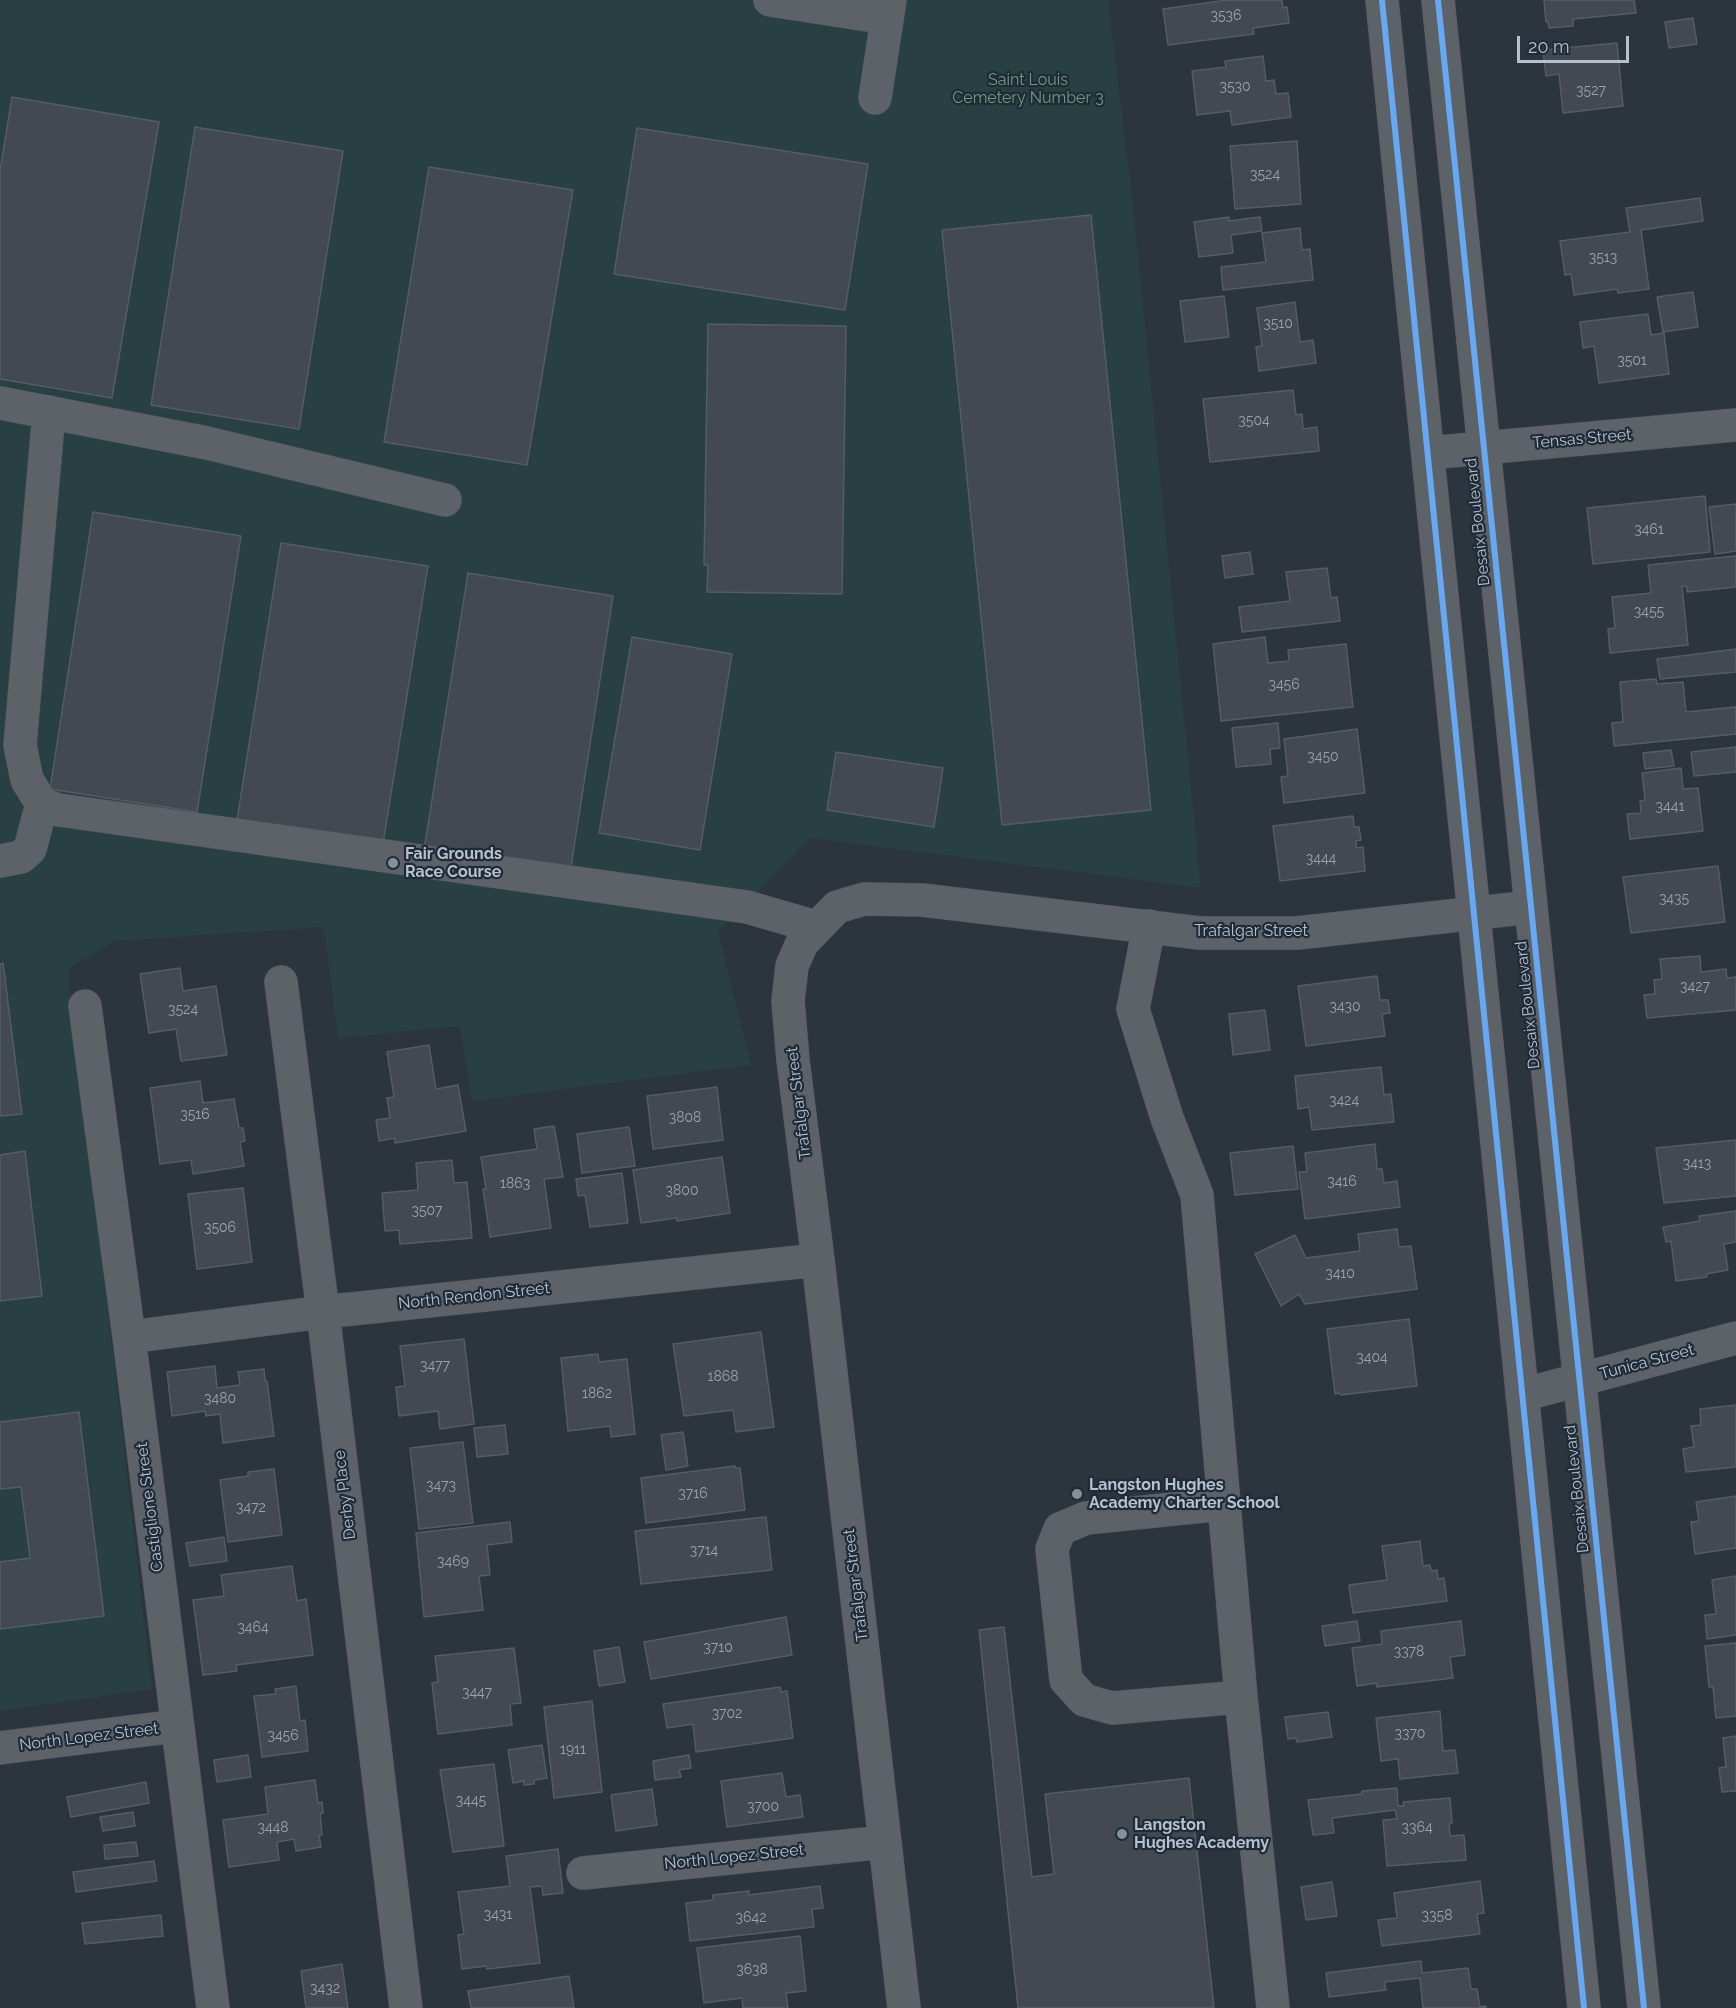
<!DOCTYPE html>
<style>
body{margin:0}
#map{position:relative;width:1736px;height:2008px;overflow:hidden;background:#2c343d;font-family:Raleway,sans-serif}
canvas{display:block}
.scale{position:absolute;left:1517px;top:36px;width:112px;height:27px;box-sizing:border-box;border:3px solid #b7c1cc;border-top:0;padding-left:8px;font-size:18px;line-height:21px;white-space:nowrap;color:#b7c1cc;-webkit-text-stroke:4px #1f2b38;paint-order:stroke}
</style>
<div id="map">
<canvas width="1736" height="2008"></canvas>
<div class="scale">20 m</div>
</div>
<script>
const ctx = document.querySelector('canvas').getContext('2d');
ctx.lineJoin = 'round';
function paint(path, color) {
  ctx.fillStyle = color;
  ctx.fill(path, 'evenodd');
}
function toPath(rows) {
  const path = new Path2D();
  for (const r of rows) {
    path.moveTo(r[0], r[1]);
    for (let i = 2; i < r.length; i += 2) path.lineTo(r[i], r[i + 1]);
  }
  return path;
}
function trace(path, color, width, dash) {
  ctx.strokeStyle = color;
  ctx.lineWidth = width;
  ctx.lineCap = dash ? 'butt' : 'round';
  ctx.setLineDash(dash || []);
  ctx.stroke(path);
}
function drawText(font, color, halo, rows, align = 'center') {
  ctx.font = font + ' Raleway,sans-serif';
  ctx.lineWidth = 4.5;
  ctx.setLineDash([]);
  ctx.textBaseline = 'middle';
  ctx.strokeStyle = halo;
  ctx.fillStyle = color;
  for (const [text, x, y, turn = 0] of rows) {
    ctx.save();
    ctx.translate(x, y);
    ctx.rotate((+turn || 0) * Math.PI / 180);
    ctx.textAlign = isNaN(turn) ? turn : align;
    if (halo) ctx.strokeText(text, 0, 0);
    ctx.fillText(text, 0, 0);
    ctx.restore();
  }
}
paint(toPath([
 [0,0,1108,0,1132,195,1201,888,811,838,718,932,751,1065,472,1101,460,1026,338,1038,324,927,115,941,68,969,152,1689,0,1711]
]), '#294043');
const building = toPath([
 [1227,0,1282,0,1283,8,1287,7,1289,23,1253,28,1254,34,1168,45,1163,9,1227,0],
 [1544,0,1634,0,1636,13,1573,19,1573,26,1549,28,1548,22,1546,22,1544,0],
 [1693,18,1697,44,1669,48,1665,22,1693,18],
 [1617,43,1623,106,1563,113,1559,74,1546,76,1543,50,1617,43],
 [1263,56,1266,81,1274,80,1276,94,1288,93,1291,117,1232,125,1230,111,1197,115,1192,71,1226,67,1225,61,1263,56],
 [12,97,159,122,112,398,0,379,0,171,12,97],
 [195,127,343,151,299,429,151,405,195,127],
 [637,128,868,164,845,310,614,274,637,128],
 [1297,141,1301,204,1235,209,1230,146,1297,141],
 [429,167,573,190,527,465,384,442,429,167],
 [1700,198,1703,221,1641,230,1649,289,1618,293,1617,289,1574,295,1571,274,1565,275,1560,241,1630,232,1626,208,1700,198],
 [1091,215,1151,810,1002,825,942,230,1091,215],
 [1229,217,1229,221,1260,217,1262,231,1231,235,1233,253,1199,257,1194,222,1229,217],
 [1300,228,1302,250,1310,249,1313,280,1223,290,1221,267,1266,262,1262,233,1300,228],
 [1693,292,1698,327,1663,332,1657,297,1693,292],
 [1224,296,1229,337,1185,342,1180,301,1224,296],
 [1295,302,1300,342,1313,340,1316,363,1259,371,1256,347,1262,346,1257,308,1295,302],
 [1648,314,1651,335,1664,333,1669,374,1599,383,1594,346,1583,348,1580,322,1648,314],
 [708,324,846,326,842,594,707,592,708,565,704,565,708,324],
 [1293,390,1296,415,1302,414,1303,429,1317,427,1319,451,1210,462,1203,399,1293,390],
 [1705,496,1710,552,1593,564,1587,508,1705,496],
 [1736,504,1736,551,1715,554,1709,507,1736,504],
 [93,512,241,536,197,812,50,789,93,512],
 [281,543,428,566,383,843,237,820,281,543],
 [1250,552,1253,574,1225,578,1222,556,1250,552],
 [1736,556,1736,587,1687,592,1687,586,1682,586,1688,645,1610,653,1608,629,1615,628,1612,597,1651,593,1648,565,1736,556],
 [1327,568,1331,598,1337,597,1340,621,1242,632,1239,607,1290,601,1286,572,1327,568],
 [468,573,613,596,570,873,424,850,468,573],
 [632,637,732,654,700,850,599,833,632,637],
 [1265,637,1268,663,1289,661,1288,650,1346,644,1353,707,1221,721,1213,644,1265,637],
 [1736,649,1736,672,1660,679,1657,659,1736,649],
 [1656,679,1657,684,1683,682,1686,712,1736,707,1736,734,1614,746,1612,723,1623,722,1620,682,1656,679],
 [1278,723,1280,748,1270,749,1271,764,1236,767,1232,728,1278,723],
 [1357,729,1365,793,1284,803,1281,777,1288,776,1284,739,1357,729],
 [1736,747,1736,772,1694,776,1691,752,1736,747],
 [1671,750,1674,766,1645,769,1643,753,1671,750],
 [836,752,943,768,934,827,827,810,836,752],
 [1681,768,1683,789,1698,788,1703,831,1630,839,1627,814,1641,813,1640,801,1645,800,1642,773,1681,768],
 [1353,816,1354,827,1359,827,1361,840,1356,841,1356,848,1363,847,1365,871,1280,881,1273,826,1353,816],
 [1718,866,1725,922,1631,933,1623,877,1718,866],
 [1700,956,1701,972,1726,969,1727,978,1736,977,1736,1010,1647,1018,1644,995,1655,994,1654,980,1662,979,1660,959,1700,956],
 [3,963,22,1114,0,1116,0,964,3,963],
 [180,968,183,991,216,986,227,1055,181,1061,176,1029,149,1033,140,974,180,968],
 [1377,976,1380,1000,1388,1000,1390,1013,1382,1014,1385,1036,1306,1046,1298,986,1377,976],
 [1265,1010,1270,1050,1233,1055,1229,1014,1265,1010],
 [429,1045,436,1089,458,1085,466,1131,395,1143,395,1138,379,1141,376,1120,390,1118,387,1098,394,1097,387,1052,429,1045],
 [1381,1067,1384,1095,1391,1094,1394,1122,1312,1130,1309,1107,1298,1109,1295,1076,1381,1067],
 [200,1081,203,1103,234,1099,239,1128,243,1128,245,1141,240,1142,244,1166,193,1174,191,1160,160,1164,150,1088,200,1081],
 [717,1087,723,1140,653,1149,647,1096,717,1087],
 [554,1126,563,1177,544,1179,551,1228,490,1237,483,1189,486,1189,481,1157,537,1149,534,1129,554,1126],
 [629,1127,635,1166,582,1173,577,1134,629,1127],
 [1736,1140,1736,1196,1664,1203,1656,1148,1736,1140],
 [1375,1144,1377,1169,1382,1169,1384,1183,1397,1181,1400,1207,1305,1219,1299,1172,1307,1172,1305,1153,1375,1144],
 [1293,1146,1298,1189,1235,1195,1230,1153,1293,1146],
 [25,1151,42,1296,0,1301,0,1155,25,1151],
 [722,1157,730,1213,677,1221,677,1218,641,1223,633,1170,722,1157],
 [452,1160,454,1183,467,1182,472,1238,400,1244,399,1230,385,1231,382,1193,418,1190,416,1163,452,1160],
 [622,1173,628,1223,590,1227,585,1195,578,1196,576,1179,622,1173],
 [243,1188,252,1262,197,1269,188,1194,243,1188],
 [1736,1211,1736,1242,1724,1244,1728,1270,1706,1274,1707,1277,1676,1281,1671,1241,1666,1242,1663,1227,1700,1221,1699,1216,1736,1211],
 [1397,1229,1399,1247,1411,1246,1417,1289,1305,1304,1299,1294,1281,1306,1255,1254,1295,1235,1306,1258,1360,1251,1358,1234,1397,1229],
 [1409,1319,1417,1386,1341,1395,1340,1393,1335,1394,1327,1329,1409,1319],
 [761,1332,774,1427,736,1432,733,1410,684,1416,673,1344,761,1332],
 [464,1339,474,1424,440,1429,438,1411,399,1416,396,1387,405,1386,400,1346,464,1339],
 [598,1354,599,1362,627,1359,635,1434,611,1437,610,1426,568,1431,561,1358,598,1354],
 [215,1366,217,1388,240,1385,238,1372,264,1369,265,1381,267,1381,274,1436,223,1443,220,1414,206,1416,205,1411,172,1416,167,1372,215,1366],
 [1736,1405,1736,1467,1686,1472,1683,1449,1694,1447,1691,1426,1701,1425,1700,1409,1736,1405],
 [79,1412,104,1616,0,1629,0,1562,30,1558,21,1487,0,1489,0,1422,79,1412],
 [505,1425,508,1454,477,1457,474,1428,505,1425],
 [683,1432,688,1466,666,1470,661,1435,683,1432],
 [463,1442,473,1523,419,1529,410,1448,463,1442],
 [735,1466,735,1468,740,1468,745,1510,646,1523,641,1478,735,1466],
 [274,1469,282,1535,228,1542,220,1480,248,1476,248,1472,274,1469],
 [1736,1496,1736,1548,1695,1554,1691,1522,1699,1521,1696,1502,1736,1496],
 [766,1517,772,1570,641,1584,635,1531,766,1517],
 [510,1522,512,1542,487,1545,490,1575,479,1576,483,1610,424,1617,416,1533,510,1522],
 [224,1537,227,1561,190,1566,186,1543,224,1537],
 [1420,1541,1423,1566,1430,1565,1431,1571,1437,1570,1438,1579,1444,1578,1447,1601,1353,1613,1349,1585,1387,1580,1382,1546,1420,1541],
 [292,1566,297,1601,306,1599,313,1655,236,1665,237,1671,203,1675,193,1600,224,1596,221,1575,292,1566],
 [1736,1576,1736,1635,1707,1639,1705,1615,1716,1614,1712,1580,1736,1576],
 [786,1617,792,1655,651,1679,644,1642,786,1617],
 [1357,1621,1360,1641,1325,1646,1322,1626,1357,1621],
 [1461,1621,1465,1655,1450,1657,1453,1678,1377,1687,1376,1683,1357,1686,1352,1648,1382,1644,1381,1631,1461,1621],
 [1004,1627,1032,1877,1054,1874,1045,1794,1189,1778,1214,2008,1018,2008,979,1630,1004,1627],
 [1736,1643,1736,1716,1716,1718,1713,1687,1709,1687,1705,1646,1736,1643],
 [619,1647,625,1682,599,1686,594,1651,619,1647],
 [514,1648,521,1703,510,1704,512,1725,438,1734,432,1683,438,1682,435,1656,514,1648],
 [296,1686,300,1721,305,1720,308,1751,262,1757,254,1696,276,1694,275,1689,296,1686],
 [780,1687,781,1692,787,1691,793,1738,696,1752,693,1724,667,1728,663,1704,780,1687],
 [592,1701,602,1792,554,1798,544,1707,592,1701],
 [1440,1711,1443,1751,1455,1750,1458,1773,1400,1779,1398,1759,1381,1761,1376,1718,1440,1711],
 [1328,1712,1332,1737,1297,1742,1296,1738,1288,1739,1285,1717,1328,1712],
 [1736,1736,1736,1791,1722,1792,1719,1768,1726,1767,1723,1738,1736,1736],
 [542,1745,547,1778,534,1780,534,1784,524,1785,524,1781,513,1783,508,1750,542,1745],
 [248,1755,251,1777,217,1782,214,1760,248,1755],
 [689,1755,691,1768,679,1770,681,1777,655,1780,653,1761,689,1755],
 [494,1764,504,1846,453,1852,440,1770,494,1764],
 [782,1773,786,1797,800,1795,803,1817,727,1827,721,1781,782,1773],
 [315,1780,318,1803,322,1802,323,1813,320,1814,322,1835,319,1835,321,1847,296,1851,294,1839,277,1842,279,1860,229,1867,223,1820,268,1814,265,1787,315,1780],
 [146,1782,149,1803,71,1817,67,1797,146,1782],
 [1397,1788,1398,1806,1404,1806,1403,1802,1450,1798,1452,1823,1449,1824,1450,1836,1464,1835,1466,1860,1387,1866,1383,1820,1397,1819,1395,1810,1332,1818,1334,1833,1313,1835,1308,1800,1362,1794,1362,1791,1397,1788],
 [652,1789,657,1825,616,1831,611,1795,652,1789],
 [133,1812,135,1826,103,1831,100,1817,133,1812],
 [136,1842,138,1856,105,1859,104,1845,136,1842],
 [558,1849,563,1893,543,1895,542,1886,530,1887,540,1963,487,1969,486,1966,462,1969,458,1935,464,1934,458,1892,510,1886,506,1856,558,1849],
 [154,1861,157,1881,76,1892,73,1872,154,1861],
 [1480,1881,1484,1913,1477,1914,1480,1934,1382,1946,1378,1920,1397,1918,1394,1893,1480,1881],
 [1332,1882,1337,1916,1306,1920,1301,1887,1332,1882],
 [820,1886,823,1908,812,1909,814,1927,690,1941,686,1903,713,1900,713,1895,749,1891,749,1895,820,1886],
 [161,1915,163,1936,85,1944,82,1923,161,1915],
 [800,1936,806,1991,786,1993,788,2008,743,2008,742,1998,704,2003,697,1948,800,1936],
 [1421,1961,1422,1973,1468,1968,1471,1989,1477,1989,1480,2007,1486,2006,1486,2008,1423,2008,1420,1978,1384,1982,1386,1990,1329,1997,1326,1973,1421,1961],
 [342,1964,348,2008,306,2008,301,1971,342,1964],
 [569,1976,574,2008,471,2008,468,1991,569,1976]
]);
paint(building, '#424950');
trace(building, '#545c64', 1.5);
const minor = toPath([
 [770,0,887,18],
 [1382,0,1584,2008],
 [1438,0,1644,2008],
 [875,98,890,0],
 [0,403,207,443,445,500],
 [49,412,20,745,27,780,42,804,59,810,747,907,816,927],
 [1428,453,1736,425],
 [0,861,21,857,30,849,42,804],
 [1149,926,1133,1009,1167,1118,1197,1195,1241,1697,1273,2008],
 [281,982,323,1312,406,2008],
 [85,1006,129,1337,213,2008],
 [129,1337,323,1312,818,1260],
 [1522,1395,1736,1338],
 [1223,1504,1086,1518,1060,1529,1052,1549,1066,1680,1084,1700,1112,1708,1241,1697],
 [0,1748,177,1726],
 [583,1873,885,1842],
 [904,2008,818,1260,793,1060,788,1001,792,966,802,943,837,907,864,899,922,900,1200,933,1297,933,1531,907]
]);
trace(minor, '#4b5057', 34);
trace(minor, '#5d6269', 33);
trace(toPath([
 [1382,0,1584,2008],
 [1438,0,1644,2008]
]), '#66a8f1', 6);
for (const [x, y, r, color] of [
 [393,863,6,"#86909a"],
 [1077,1494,6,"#86909a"],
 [1122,1834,6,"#86909a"]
]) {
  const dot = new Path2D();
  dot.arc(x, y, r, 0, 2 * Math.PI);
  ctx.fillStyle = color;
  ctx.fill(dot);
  trace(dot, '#1f2b38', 2);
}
drawText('14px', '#9aa3ad', null, [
 ["3536",1226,16],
 ["3530",1235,87],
 ["3527",1591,91],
 ["3524",1265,175],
 ["3513",1603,258],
 ["3510",1278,324],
 ["3501",1632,361],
 ["3504",1254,421],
 ["3461",1649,530],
 ["3455",1649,612],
 ["3456",1284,685],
 ["3450",1323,757],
 ["3441",1670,807],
 ["3444",1321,859],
 ["3435",1674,899],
 ["3427",1695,987],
 ["3430",1345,1007],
 ["3524",183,1010],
 ["3424",1344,1101],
 ["3516",195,1115],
 ["3808",685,1118],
 ["3413",1697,1164],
 ["3416",1342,1182],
 ["1863",515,1184],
 ["3800",682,1191],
 ["3507",427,1211],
 ["3506",220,1228],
 ["3410",1340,1274],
 ["3404",1372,1358],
 ["3477",435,1366],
 ["1868",723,1377],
 ["1862",597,1394],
 ["3480",220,1399],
 ["3473",441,1486],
 ["3716",693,1494],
 ["3472",251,1508],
 ["3714",704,1551],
 ["3469",453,1562],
 ["3464",253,1628],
 ["3710",718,1648],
 ["3378",1409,1652],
 ["3447",477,1693],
 ["3702",727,1714],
 ["3370",1410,1734],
 ["3456",283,1736],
 ["1911",573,1750],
 ["3445",471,1801],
 ["3700",763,1807],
 ["3448",273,1828],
 ["3364",1417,1828],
 ["3431",498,1915],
 ["3358",1437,1916],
 ["3642",751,1918],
 ["3638",752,1970],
 ["3432",325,1989]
]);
drawText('16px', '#6e9e76', '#1f2b38', [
 ["Saint Louis",1028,80],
 ["Cemetery Number 3",1028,98]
]);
drawText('16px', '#b7c1cc', '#1f2b38', [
 ["Tensas Street",1582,439,-5],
 ["Desaix Boulevard",1478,522,-96],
 ["Trafalgar Street",1251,931],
 ["Desaix Boulevard",1528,1005,-96],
 ["Trafalgar Street",799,1103,-97],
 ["North Rendon Street",474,1296,-6],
 ["Tunica Street",1647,1362,-15],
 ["Desaix Boulevard",1577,1489,-96],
 ["Derby Place",345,1495,-97],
 ["Castiglione Street",150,1507,-97],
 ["Trafalgar Street",856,1585,-97],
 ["North Lopez Street",89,1737,-7],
 ["North Lopez Street",734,1857,-6]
]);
drawText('bold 16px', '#b7c1cc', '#1f2b38', [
 ["Fair Grounds",405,854],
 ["Race Course",405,872],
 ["Langston Hughes",1089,1485],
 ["Academy Charter School",1089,1503],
 ["Langston",1134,1825],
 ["Hughes Academy",1134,1843]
], 'left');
</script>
